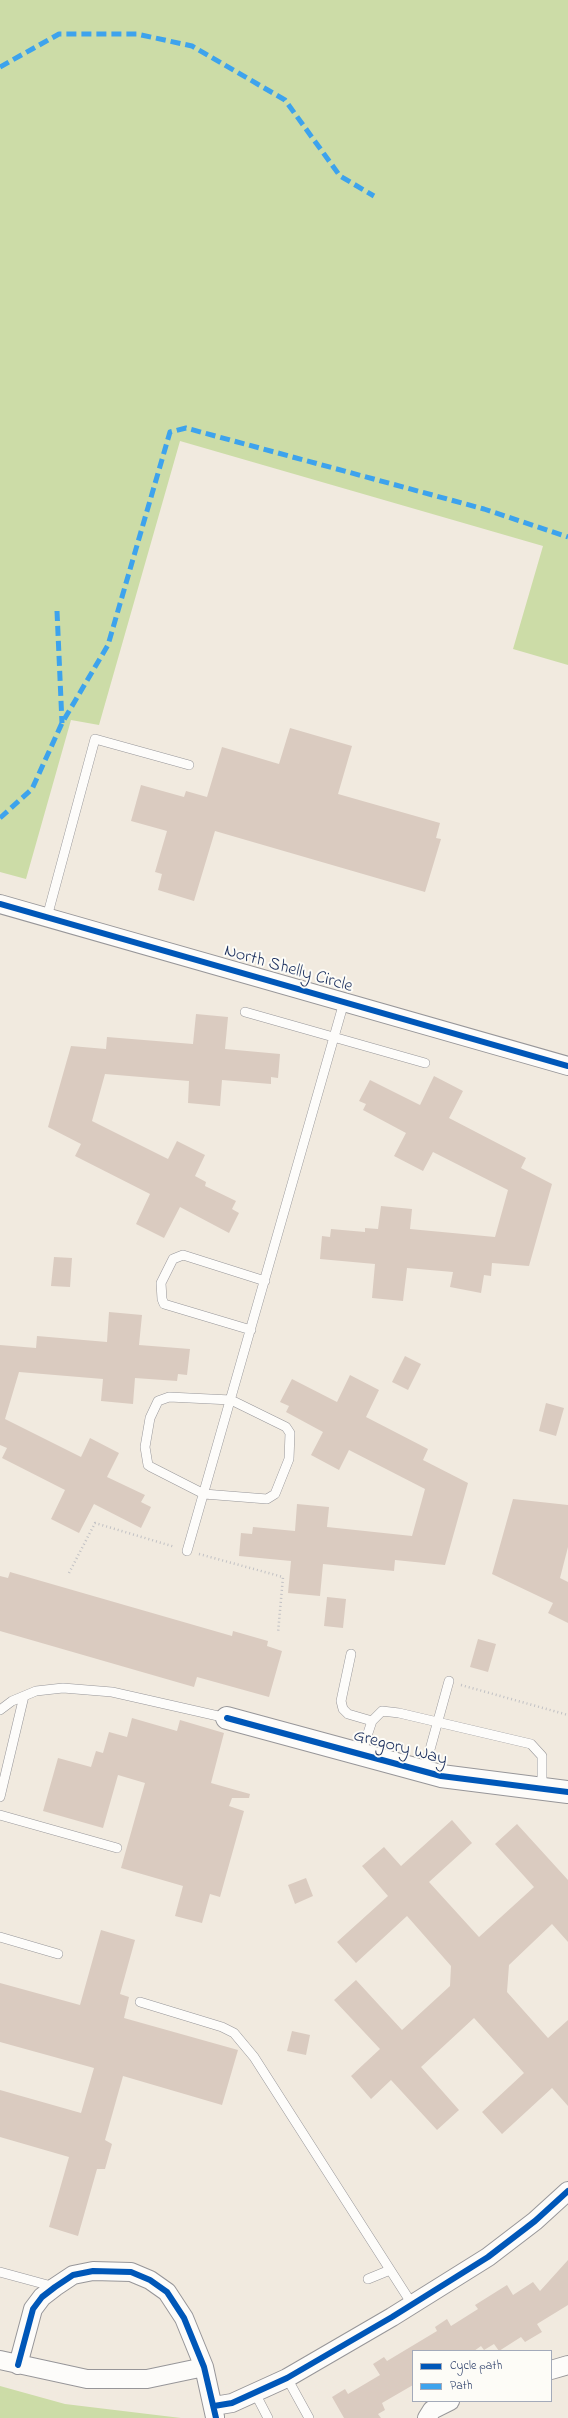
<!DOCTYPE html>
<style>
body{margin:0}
#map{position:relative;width:568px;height:2418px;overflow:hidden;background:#f1eadf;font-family:"Indie Flower",sans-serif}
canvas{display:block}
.legend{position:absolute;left:412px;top:2350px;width:140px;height:52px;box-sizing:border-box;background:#fdfcf7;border:1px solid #a3aaba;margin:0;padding:5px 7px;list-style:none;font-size:12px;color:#1b2f5e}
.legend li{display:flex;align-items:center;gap:8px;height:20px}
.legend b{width:20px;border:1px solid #a3aaba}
</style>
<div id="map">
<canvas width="568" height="2418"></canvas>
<ul class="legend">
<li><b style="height:5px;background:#0057b8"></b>Cycle path</li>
<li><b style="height:5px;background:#3da3ed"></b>Path</li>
</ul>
</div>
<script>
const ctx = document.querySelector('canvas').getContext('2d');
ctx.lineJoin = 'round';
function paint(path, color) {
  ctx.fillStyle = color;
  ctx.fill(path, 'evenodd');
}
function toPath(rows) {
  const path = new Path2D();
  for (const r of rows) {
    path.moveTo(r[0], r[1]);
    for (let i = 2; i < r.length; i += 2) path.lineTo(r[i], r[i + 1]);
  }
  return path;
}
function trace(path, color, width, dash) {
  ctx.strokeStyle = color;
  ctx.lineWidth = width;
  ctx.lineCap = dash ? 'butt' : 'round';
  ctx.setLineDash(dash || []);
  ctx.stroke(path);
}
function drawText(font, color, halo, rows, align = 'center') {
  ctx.font = font + ' "Indie Flower",sans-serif';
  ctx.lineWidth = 4;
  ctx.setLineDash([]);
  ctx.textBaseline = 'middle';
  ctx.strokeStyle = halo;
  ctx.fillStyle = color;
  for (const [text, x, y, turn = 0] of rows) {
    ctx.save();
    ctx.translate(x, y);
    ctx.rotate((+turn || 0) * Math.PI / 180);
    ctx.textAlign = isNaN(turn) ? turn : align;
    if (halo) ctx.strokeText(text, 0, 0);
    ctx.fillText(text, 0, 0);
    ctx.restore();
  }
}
paint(toPath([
 [0,0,568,0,568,665,513,649,543,546,180,441,99,725,71,720,26,879,0,872],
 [0,2386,65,2404,181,2418,0,2418]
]), '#ccdca7');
paint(toPath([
 [290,728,352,746,338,794,440,823,436,838,441,839,425,892,215,831,194,901,158,890,162,874,155,872,167,831,131,821,141,785,184,797,186,791,207,797,222,747,279,764],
 [196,1014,228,1017,225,1049,280,1054,278,1078,271,1077,271,1084,222,1080,220,1106,188,1103,189,1081,105,1074,92,1121,168,1159,177,1141,205,1155,195,1176,206,1182,205,1186,236,1201,232,1209,239,1213,229,1233,180,1207,164,1238,136,1224,150,1194,75,1156,81,1144,48,1127,71,1046,106,1049,107,1037,193,1044],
 [434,1076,463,1091,449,1118,526,1158,521,1168,552,1184,529,1266,492,1263,491,1276,484,1275,481,1293,450,1287,453,1272,407,1268,403,1301,372,1298,375,1264,320,1259,322,1236,330,1237,331,1229,365,1232,365,1228,378,1229,381,1206,412,1209,410,1229,495,1237,508,1190,433,1152,423,1171,394,1156,406,1133,363,1110,366,1104,359,1101,370,1080,420,1105],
 [54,1257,72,1258,70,1287,51,1286],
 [109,1312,142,1315,139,1345,190,1349,187,1375,178,1374,177,1381,135,1378,133,1404,101,1401,103,1379,19,1372,5,1419,81,1457,90,1438,119,1453,107,1477,145,1495,141,1502,151,1507,141,1528,94,1504,79,1533,51,1519,65,1490,2,1458,7,1448,0,1445,0,1345,36,1348,37,1336,107,1342],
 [405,1356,421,1364,408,1390,392,1382],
 [350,1375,379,1390,366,1417,428,1449,423,1460,468,1483,445,1565,395,1560,394,1571,323,1564,320,1596,288,1593,291,1561,239,1556,241,1533,252,1534,253,1527,295,1531,297,1504,329,1507,327,1527,412,1536,425,1489,349,1450,339,1470,311,1455,323,1432,286,1412,289,1406,280,1402,292,1379,337,1402],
 [546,1403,564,1408,556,1436,539,1431],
 [513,1499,568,1505,568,1547,560,1578,568,1582,568,1623,548,1613,553,1603,492,1574],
 [10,1572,232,1636,233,1631,268,1641,267,1646,282,1651,269,1697,197,1677,194,1687,0,1631,0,1576,8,1578],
 [327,1597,346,1599,343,1628,324,1626],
 [478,1639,496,1644,488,1672,470,1667],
 [132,1718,177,1731,180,1720,224,1733,211,1783,250,1794,249,1798,232,1798,229,1806,244,1811,220,1897,210,1894,202,1923,175,1916,183,1886,121,1868,145,1783,118,1775,103,1828,43,1811,58,1758,91,1767,96,1751,103,1753,109,1732,127,1737],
 [452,1820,472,1843,429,1882,479,1937,534,1887,495,1844,517,1824,568,1880,568,1942,552,1924,509,1965,507,1992,548,2038,568,2020,568,2106,552,2088,502,2134,482,2112,524,2073,474,2018,421,2067,459,2110,437,2130,391,2080,371,2099,351,2076,380,2049,334,2000,356,1980,402,2030,450,1986,451,1966,407,1916,356,1963,337,1942,388,1896,362,1866,384,1847,401,1866],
 [306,1878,313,1896,295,1904,288,1885],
 [101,1930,135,1940,120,1994,129,1997,124,2018,238,2050,222,2105,123,2076,105,2140,112,2144,105,2169,97,2169,78,2236,49,2227,69,2157,0,2137,0,2090,81,2113,94,2068,0,2042,0,1983,80,2005],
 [292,2031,310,2035,306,2055,287,2051],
 [568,2260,568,2305,537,2324,542,2332,525,2342,521,2337,499,2351,494,2344,484,2350,481,2346,474,2351,413,2351,413,2385,382,2403,385,2410,378,2414,381,2418,344,2418,332,2397,345,2389,348,2394,380,2375,373,2364,384,2357,387,2361,437,2331,435,2327,447,2319,451,2326,478,2309,475,2305,507,2285,513,2295,533,2282,540,2291]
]), '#dacbc0');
const lane = toPath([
 [47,917,95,739,189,765],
 [245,1012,425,1063],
 [251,1330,164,1304,162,1299,161,1283,173,1259,183,1255,265,1281],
 [169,1397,231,1400,286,1427,290,1433,289,1459,275,1494,267,1499,204,1494,151,1467,148,1465,145,1447,150,1418,158,1401,169,1397],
 [187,1551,344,1002],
 [351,1654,341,1701,343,1709,348,1714,372,1721],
 [0,1710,12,1701,36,1691,63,1688,112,1692,227,1718],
 [361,1754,372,1721,382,1711,399,1713,531,1744,542,1756,542,1789],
 [424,1771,449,1681],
 [0,1797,24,1696],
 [0,1815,117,1848],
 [0,1937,58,1954],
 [140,2002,222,2027,234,2033,254,2057,412,2304],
 [0,2272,55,2287],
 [368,2279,390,2270],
 [287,2378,309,2418],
 [255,2393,268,2418]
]);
const street = toPath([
 [0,904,568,1066],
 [0,2360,87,2379,147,2379,204,2367],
 [18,2365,33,2309,42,2297,55,2287,73,2275,93,2271,131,2272,150,2280,167,2292,184,2318,204,2367,215,2417],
 [551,2370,568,2365],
 [214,2406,232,2403,287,2378,392,2317,488,2257,535,2221,568,2191],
 [427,2418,432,2410,450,2401]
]);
const secondary = toPath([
 [227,1718,441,1776,568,1792]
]);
trace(lane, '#979699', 10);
trace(street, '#979699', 20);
trace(secondary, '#979699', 24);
trace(toPath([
 [199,1554,283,1577,278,1633],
 [69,1573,95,1523,175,1547],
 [461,1685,568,1715]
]), '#c1c1c4', 2.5, [1, 3]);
trace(lane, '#fdfcfa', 9);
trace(street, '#fdfcfa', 18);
trace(secondary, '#fdfcfa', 22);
trace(toPath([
 [0,67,59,34,137,34,192,46,285,100,340,176,374,196],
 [57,611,62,723],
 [0,818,32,789,62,723,108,645,170,432,186,428,484,509,568,537]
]), '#3da3ed', 5, [10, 5]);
trace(toPath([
 [0,904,568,1066],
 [227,1718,441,1776,568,1792],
 [18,2365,33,2309,42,2297,55,2287,73,2275,93,2271,131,2272,150,2280,167,2292,184,2318,204,2367,216,2418],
 [214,2406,232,2403,287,2378,392,2317,488,2257,535,2221,568,2191]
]), '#0057b8', 6);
drawText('18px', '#1b2f5e', '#fdfcf7', [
 ["North Shelly Circle",288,970,16],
 ["Gregory Way",400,1749,15]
]);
</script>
